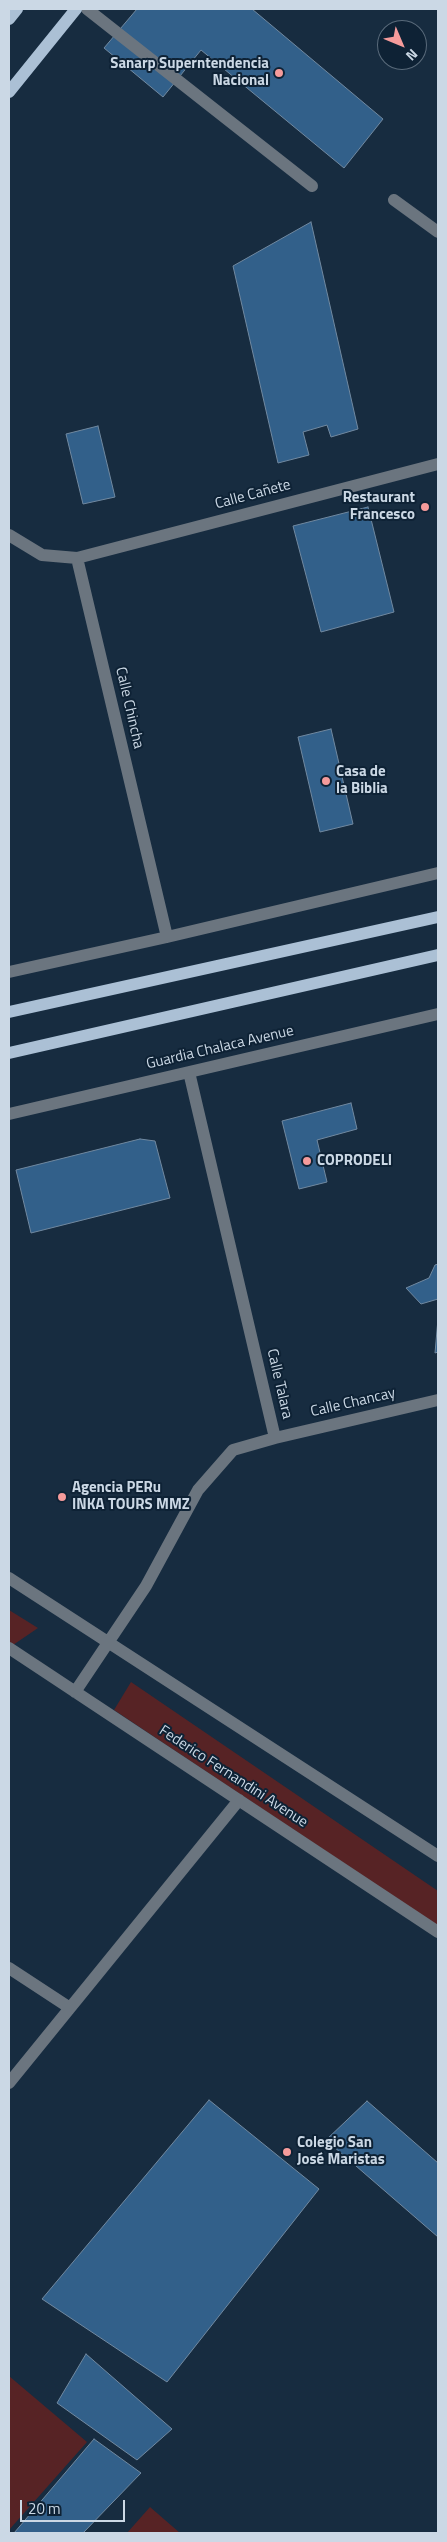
<!DOCTYPE html>
<meta charset="utf-8">
<style>
body{margin:0}
#map{position:relative;width:447px;height:2542px;overflow:hidden;background:#172c40;font-family:"Titillium Web",sans-serif}
canvas{display:block}
.frame{position:absolute;inset:0;border:10px solid #cbd8e5;pointer-events:none}
.north{position:absolute;left:377px;top:20px;width:50px;height:50px;box-sizing:border-box;background:#0e2235;border:1px solid #5a6b7b;border-radius:50%;rotate:135deg;font-size:14px;font-weight:700;line-height:20px;text-align:center;color:#cbd8e5}
.north::after{content:'';display:block;margin:auto;width:18px;height:22px;background:#f59b9b;clip-path:polygon(50% 0,100% 100%,50% 72%,0 100%)}
.scale{position:absolute;left:20px;top:2500px;width:105px;height:22px;box-sizing:border-box;border:2px solid #cbd8e5;border-top:0;padding-left:6px;font-size:15px;line-height:18px;white-space:nowrap;color:#cbd8e5;-webkit-text-stroke:4px #0e2235;paint-order:stroke}
</style>
<div id="map">
<canvas width="447" height="2542"></canvas>
<div class="frame"></div>
<div class="north">N</div>
<div class="scale">20 m</div>
</div>
<script>
const ctx = document.querySelector('canvas').getContext('2d');
ctx.lineJoin = 'round';
function paint(path, color) {
  ctx.fillStyle = color;
  ctx.fill(path, 'evenodd');
}
function toPath(rows) {
  const path = new Path2D();
  for (const r of rows) {
    path.moveTo(r[0], r[1]);
    for (let i = 2; i < r.length; i += 2) path.lineTo(r[i], r[i + 1]);
  }
  return path;
}
function trace(path, color, width, dash) {
  ctx.strokeStyle = color;
  ctx.lineWidth = width;
  ctx.lineCap = dash ? 'butt' : 'round';
  ctx.setLineDash(dash || []);
  ctx.stroke(path);
}
function drawText(font, color, halo, rows, align = 'center') {
  ctx.font = font + ' "Titillium Web",sans-serif';
  ctx.lineWidth = 4;
  ctx.setLineDash([]);
  ctx.textBaseline = 'middle';
  ctx.strokeStyle = halo;
  ctx.fillStyle = color;
  for (const [text, x, y, turn = 0] of rows) {
    ctx.save();
    ctx.translate(x, y);
    ctx.rotate((+turn || 0) * Math.PI / 180);
    ctx.textAlign = isNaN(turn) ? turn : align;
    if (halo) ctx.strokeText(text, 0, 0);
    ctx.fillText(text, 0, 0);
    ctx.restore();
  }
}
paint(toPath([
 [9,1610,38,1628,13,1645,9,1642],
 [131,1682,438,1891,438,1926,114,1710],
 [9,2376,87,2442,9,2530],
 [150,2507,180,2533,127,2533]
]), '#572325');
const building = toPath([
 [137,9,252,9,383,119,344,168,201,50,163,97,104,48,137,9],
 [311,222,358,429,331,437,327,425,303,432,309,455,278,463,233,266,311,222],
 [98,426,115,497,83,504,66,434,98,426],
 [368,507,394,612,321,632,293,526,368,507],
 [331,729,353,824,320,832,298,737,331,729],
 [351,1103,357,1129,317,1140,327,1182,299,1189,282,1121,351,1103],
 [140,1139,155,1141,170,1198,31,1233,16,1170,140,1139],
 [438,1264,438,1299,421,1304,406,1288,429,1278,435,1265,438,1264],
 [438,1319,438,1352,435,1353,438,1319],
 [209,2100,319,2189,167,2382,42,2299,209,2100],
 [367,2101,438,2163,438,2237,326,2140,367,2101],
 [86,2354,172,2429,137,2460,57,2403,86,2354],
 [94,2439,141,2473,83,2533,14,2533,94,2439]
]);
paint(building, '#32608a');
trace(building, '#7189a0', 1);
trace(toPath([
 [87,9,312,186],
 [394,200,438,232],
 [9,535,42,555,77,558,167,937],
 [77,558,438,464],
 [9,972,167,937,438,873],
 [189,1072,275,1438],
 [9,1114,438,1014],
 [9,1578,438,1856],
 [9,1648,438,1932],
 [75,1692,146,1586,198,1490,233,1450,275,1438,438,1400],
 [9,1968,70,2008],
 [9,2083,239,1800]
]), '#6b757f', 12);
trace(toPath([
 [9,19,17,9],
 [9,92,76,9],
 [9,1012,438,917],
 [9,1053,438,955]
]), '#abc0d5', 12);
for (const [x, y, r, color] of [
 [279,73,5,"#f59b9b"],
 [425,507,5,"#f59b9b"],
 [326,781,5,"#f59b9b"],
 [307,1161,5,"#f59b9b"],
 [62,1497,5,"#f59b9b"],
 [287,2152,5,"#f59b9b"]
]) {
  const dot = new Path2D();
  dot.arc(x, y, r, 0, 2 * Math.PI);
  ctx.fillStyle = color;
  ctx.fill(dot);
  trace(dot, '#0e2235', 2);
}
drawText('bold 15px', '#cbd8e5', '#0e2235', [
 ["Sanarp Superntendencia",269,64,"right"],
 ["Nacional",269,81,"right"],
 ["Restaurant",415,498,"right"],
 ["Francesco",415,515,"right"],
 ["Casa de",336,772],
 ["la Biblia",336,789],
 ["COPRODELI",317,1161],
 ["Agencia PERu",72,1488],
 ["INKA TOURS MMZ",72,1505],
 ["Colegio San",297,2143],
 ["José Maristas",297,2160]
], 'left');
drawText('15px', '#cbd8e5', '#0e2235', [
 ["Calle Cañete",253,495,-15],
 ["Calle Chincha",129,708,77],
 ["Guardia Chalaca Avenue",220,1048,-13],
 ["Calle Talara",279,1384,77],
 ["Calle Chancay",353,1403,-13],
 ["Federico Fernandini Avenue",233,1777,33]
]);
</script>
